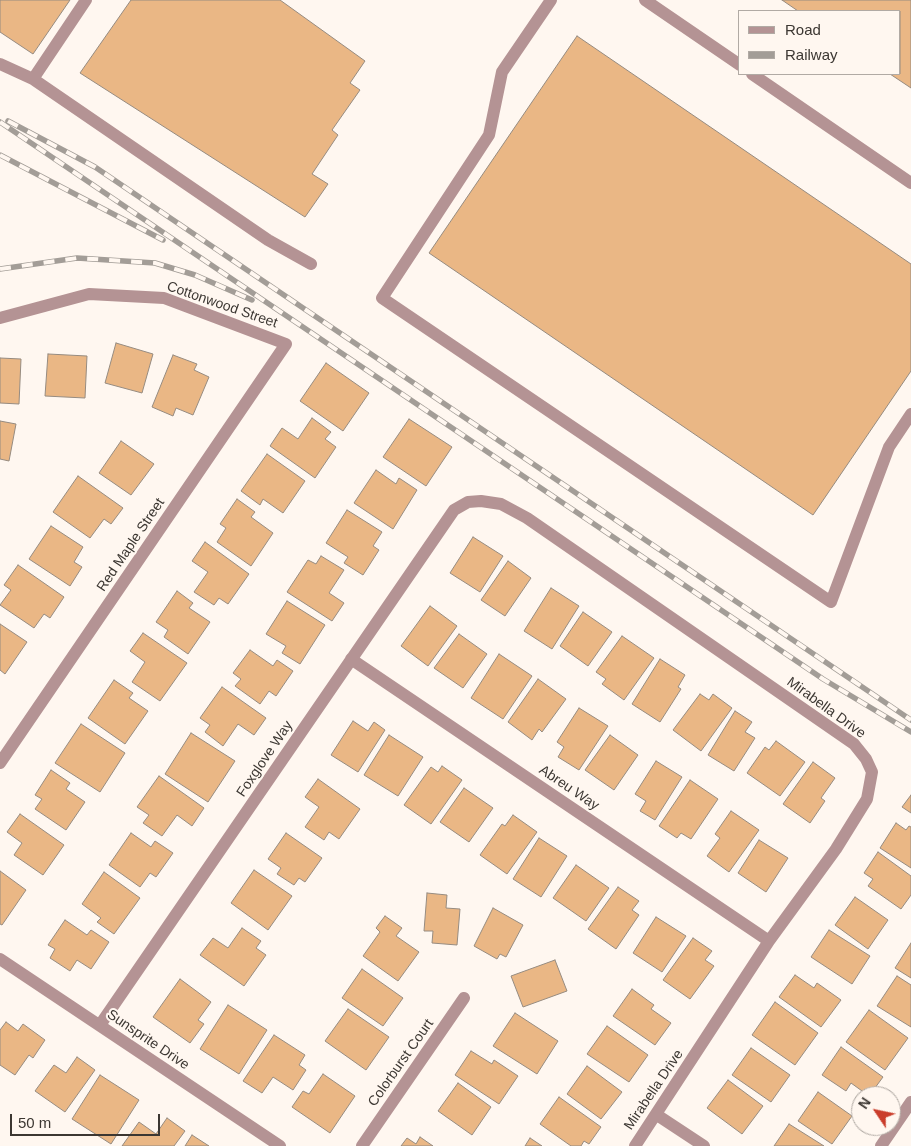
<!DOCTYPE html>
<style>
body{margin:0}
#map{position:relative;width:911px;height:1146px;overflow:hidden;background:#fff7f0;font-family:Helvetica,sans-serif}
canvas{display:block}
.legend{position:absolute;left:738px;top:10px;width:162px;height:65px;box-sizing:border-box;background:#fff7f0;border:1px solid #b1aaa4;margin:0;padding:6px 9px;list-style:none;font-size:15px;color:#3c3732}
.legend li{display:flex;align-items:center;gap:10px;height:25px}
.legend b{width:25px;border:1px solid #b1aaa4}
.north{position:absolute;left:851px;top:1086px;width:50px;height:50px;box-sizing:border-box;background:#fff7f0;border:1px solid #b1aaa4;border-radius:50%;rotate:304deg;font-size:14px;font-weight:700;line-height:20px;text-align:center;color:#3c3732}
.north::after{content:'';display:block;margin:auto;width:18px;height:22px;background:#ca3d2b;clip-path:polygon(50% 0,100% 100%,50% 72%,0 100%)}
.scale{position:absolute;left:10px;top:1114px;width:150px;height:22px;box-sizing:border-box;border:2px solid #3c3732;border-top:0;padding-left:6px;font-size:15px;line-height:18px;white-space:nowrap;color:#3c3732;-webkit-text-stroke:4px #fff7f0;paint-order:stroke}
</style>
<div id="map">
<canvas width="911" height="1146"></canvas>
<ul class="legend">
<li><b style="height:6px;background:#b49394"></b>Road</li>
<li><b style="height:6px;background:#a39d97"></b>Railway</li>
</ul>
<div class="north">N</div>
<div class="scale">50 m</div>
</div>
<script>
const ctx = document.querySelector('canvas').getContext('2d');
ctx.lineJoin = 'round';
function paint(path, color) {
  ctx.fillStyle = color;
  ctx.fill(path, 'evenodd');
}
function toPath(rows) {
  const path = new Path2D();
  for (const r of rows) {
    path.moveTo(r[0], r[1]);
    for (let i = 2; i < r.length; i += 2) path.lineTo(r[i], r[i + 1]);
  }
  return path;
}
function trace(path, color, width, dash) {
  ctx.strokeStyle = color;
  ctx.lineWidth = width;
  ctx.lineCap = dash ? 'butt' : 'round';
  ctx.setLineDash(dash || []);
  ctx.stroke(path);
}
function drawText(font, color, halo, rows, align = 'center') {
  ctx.font = font + ' Helvetica,sans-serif';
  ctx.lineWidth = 4;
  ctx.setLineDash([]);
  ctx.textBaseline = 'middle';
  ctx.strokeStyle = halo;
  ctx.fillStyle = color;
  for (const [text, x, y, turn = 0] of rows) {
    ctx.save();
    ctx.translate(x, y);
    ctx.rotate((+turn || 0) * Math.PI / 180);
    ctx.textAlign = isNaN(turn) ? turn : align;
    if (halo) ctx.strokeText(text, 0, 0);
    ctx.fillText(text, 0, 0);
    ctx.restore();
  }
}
const building = toPath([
 [0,0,70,0,33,54,0,32,0,0],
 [131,0,280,0,365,61,350,83,360,90,332,130,338,135,312,174,328,184,305,217,80,73,131,0],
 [782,0,911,0,911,88,890,74,900,74,900,11,798,11,782,0],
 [577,36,911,264,911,371,813,515,429,253,577,36],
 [116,343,153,354,142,393,105,383,116,343],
 [48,354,87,356,85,398,45,396,48,354],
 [173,355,197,364,194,370,209,377,193,415,176,408,173,416,152,407,173,355],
 [0,358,21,359,19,404,0,403,0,358],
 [326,363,369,393,343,431,300,401,326,363],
 [312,418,331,432,325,439,336,447,315,478,270,446,282,428,298,439,312,418],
 [409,419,452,447,426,486,383,457,409,419],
 [0,421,16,424,9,461,0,459,0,421],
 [121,441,154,464,131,495,99,473,121,441],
 [267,454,305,481,283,513,263,499,260,505,241,491,267,454],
 [376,470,396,484,399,478,417,490,393,529,354,503,376,470],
 [78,476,123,508,111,524,104,519,90,538,53,512,78,476],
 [237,499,255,512,251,517,273,533,251,566,217,542,226,528,220,524,237,499],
 [347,510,382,532,373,546,379,550,363,575,344,563,348,557,326,543,347,510],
 [51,526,83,547,74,562,82,567,70,586,29,559,51,526],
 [473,537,503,556,480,592,450,573,473,537],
 [205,542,249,574,228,604,219,598,214,605,194,592,208,572,192,561,205,542],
 [321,556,344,570,329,593,344,603,332,621,287,592,308,560,316,564,321,556],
 [508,561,531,578,505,616,481,600,508,561],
 [18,565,64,597,50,618,44,614,34,628,0,605,11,590,4,585,18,565],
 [551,588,579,606,552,649,524,631,551,588],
 [177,591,193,603,189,608,210,622,188,654,164,637,168,630,156,622,177,591],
 [287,601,325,625,300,664,282,653,286,646,266,634,287,601],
 [430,606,457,626,428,666,401,646,430,606],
 [583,612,612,632,588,666,560,646,583,612],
 [0,624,27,642,5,674,0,670,0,624],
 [143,633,187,663,160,701,132,682,145,662,130,651,143,633],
 [459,634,487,654,463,688,434,668,459,634],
 [622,636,654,658,624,700,602,684,606,679,596,672,622,636],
 [250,650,273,666,277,660,293,671,276,696,269,691,260,704,235,686,241,679,233,673,250,650],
 [499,654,532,676,503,719,471,698,499,654],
 [660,659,685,675,678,687,681,689,660,722,632,704,660,659],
 [538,679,566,699,542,732,539,729,532,740,508,722,538,679],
 [114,680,133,693,129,698,148,711,125,744,88,718,114,680],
 [222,687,266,718,254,735,238,724,223,746,205,732,210,725,200,718,222,687],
 [700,694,709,700,713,694,732,708,701,751,673,730,700,694],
 [579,708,608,726,579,770,558,757,564,747,557,742,579,708],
 [735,711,752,722,745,732,755,738,734,771,708,755,735,711],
 [353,721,368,731,374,722,385,730,358,772,331,755,353,721],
 [81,724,125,753,100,792,55,763,81,724],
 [191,733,235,761,208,802,165,774,191,733],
 [389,735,423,757,398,796,364,775,389,735],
 [610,735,638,755,614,790,585,770,610,735],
 [776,741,805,762,780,796,747,773,765,747,769,750,776,741],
 [656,761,682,777,655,820,640,811,646,801,635,794,656,761],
 [813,762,835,778,821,798,825,801,810,823,783,804,813,762],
 [442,766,462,780,431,824,404,805,431,767,438,772,442,766],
 [51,770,70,783,66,789,85,802,66,830,35,809,42,799,35,795,51,770],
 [159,776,204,808,192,826,177,815,162,836,143,823,149,815,137,807,159,776],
 [318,779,360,809,339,839,329,832,324,840,305,827,319,807,305,797,318,779],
 [690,780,718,799,691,839,681,833,677,838,659,826,690,780],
 [464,788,493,808,469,842,440,822,464,788],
 [911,795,911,813,902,807,911,795],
 [731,811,759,830,729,872,707,856,720,838,715,834,731,811],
 [20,814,64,845,43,875,14,855,22,843,7,832,20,814],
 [513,815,537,832,507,874,480,855,502,824,505,826,513,815],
 [896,823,906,830,909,826,911,827,911,868,880,848,896,823],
 [131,833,151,847,155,841,173,853,156,877,150,873,140,887,109,865,131,833],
 [286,833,322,858,305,882,299,878,294,885,277,874,281,868,268,859,286,833],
 [539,838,567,856,541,897,513,879,539,838],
 [759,840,788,858,766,892,738,873,759,840],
 [878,852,911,876,911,895,901,909,868,886,873,879,864,873,878,852],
 [576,865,609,888,586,921,553,898,576,865],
 [254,870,292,896,268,930,231,903,254,870],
 [0,871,26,890,2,925,0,924,0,871],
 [104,872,140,898,114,934,97,922,101,918,82,904,104,872],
 [618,887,639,901,632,910,639,915,616,949,588,929,618,887],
 [427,893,447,895,446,908,460,909,457,945,432,943,433,931,424,931,427,893],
 [855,897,888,920,868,949,835,925,855,897],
 [493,908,523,925,506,957,500,954,497,959,474,946,493,908],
 [385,916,402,928,396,936,419,952,398,981,363,956,380,932,376,928,385,916],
 [656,917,686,936,662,972,633,953,656,917],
 [65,920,87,935,91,930,109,942,91,969,77,960,70,971,50,958,55,949,48,945,65,920],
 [242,928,261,941,256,948,266,955,244,986,200,955,213,938,228,948,242,928],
 [829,930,870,956,852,984,811,957,829,930],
 [693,938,712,951,705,960,714,966,690,999,663,980,693,938],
 [911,943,911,978,895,968,911,943],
 [555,960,567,991,523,1007,511,976,555,960],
 [362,969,403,998,383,1026,342,998,362,969],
 [795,975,814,988,817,983,841,1000,821,1027,779,997,795,975],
 [897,976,911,985,911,1027,877,1006,897,976],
 [180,979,211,1002,198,1020,204,1024,190,1043,153,1017,180,979],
 [632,989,654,1005,651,1009,671,1023,655,1045,613,1016,632,989],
 [775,1002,818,1033,795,1065,752,1035,775,1002],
 [228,1005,267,1030,239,1074,200,1049,228,1005],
 [348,1009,389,1037,366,1070,325,1041,348,1009],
 [869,1010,908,1038,885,1070,846,1042,869,1010],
 [515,1013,558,1041,537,1074,493,1046,515,1013],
 [6,1022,18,1031,23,1024,45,1040,33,1058,29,1055,15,1075,0,1065,0,1030,6,1022],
 [607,1026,648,1055,629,1082,587,1054,607,1026],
 [274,1035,305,1055,299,1065,306,1070,293,1090,273,1077,262,1093,243,1081,274,1035],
 [841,1047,883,1077,869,1096,851,1083,846,1091,822,1075,841,1047],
 [751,1048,790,1075,771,1102,732,1075,751,1048],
 [471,1051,492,1064,494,1060,518,1076,499,1104,455,1075,471,1051],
 [77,1057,95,1070,65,1112,35,1091,54,1065,66,1073,77,1057],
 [587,1066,622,1092,601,1119,567,1094,587,1066],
 [323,1074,355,1096,330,1133,292,1107,303,1091,309,1094,323,1074],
 [100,1075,139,1100,111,1144,72,1119,100,1075],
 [728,1080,763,1106,742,1134,707,1108,728,1080],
 [458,1083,491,1107,472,1135,438,1111,458,1083],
 [818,1092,852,1116,832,1144,798,1121,818,1092],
 [559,1097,601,1127,589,1144,584,1141,581,1146,571,1146,540,1124,559,1097],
 [167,1118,185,1131,174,1146,122,1146,139,1122,156,1134,167,1118],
 [789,1124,824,1146,774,1146,789,1124],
 [192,1135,209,1146,185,1146,192,1135],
 [420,1137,433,1146,401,1146,407,1138,416,1144,420,1137],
 [530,1138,542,1146,525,1146,530,1138]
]);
paint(building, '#eab785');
trace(building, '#968b80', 1);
trace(toPath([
 [551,0,502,72,489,135,382,298,831,602,889,447,911,414],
 [645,0,740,65],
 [0,64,33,79,268,240,311,264],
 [752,74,911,183],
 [33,79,86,0],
 [0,318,89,294,164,298,286,344,0,763],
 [351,659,769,941],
 [0,959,280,1146],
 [100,1025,454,510,468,502,481,501,501,504,527,518,854,744,866,759,872,772,867,799,836,849,769,941,635,1146],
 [657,1115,704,1146],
 [362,1146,464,998],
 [881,1146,911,1102]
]), '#b49394', 12);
const rail = toPath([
 [8,121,95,167,911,720],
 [0,122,823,679,911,732],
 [0,155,163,240],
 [0,269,77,258,155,263,195,275,252,300]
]);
trace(rail, '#a39d97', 5.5);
trace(rail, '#fff7f0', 4, [11]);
drawText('14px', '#3c3732', '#fff7f0', [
 ["Cottonwood Street",222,305,19],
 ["Red Maple Street",131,545,-56],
 ["Mirabella Drive",826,708,36],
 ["Foxglove Way",265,759,-56],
 ["Abreu Way",569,788,34],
 ["Sunsprite Drive",148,1040,34],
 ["Colorburst Court",401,1063,-55],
 ["Mirabella Drive",654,1090,-56]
]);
</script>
